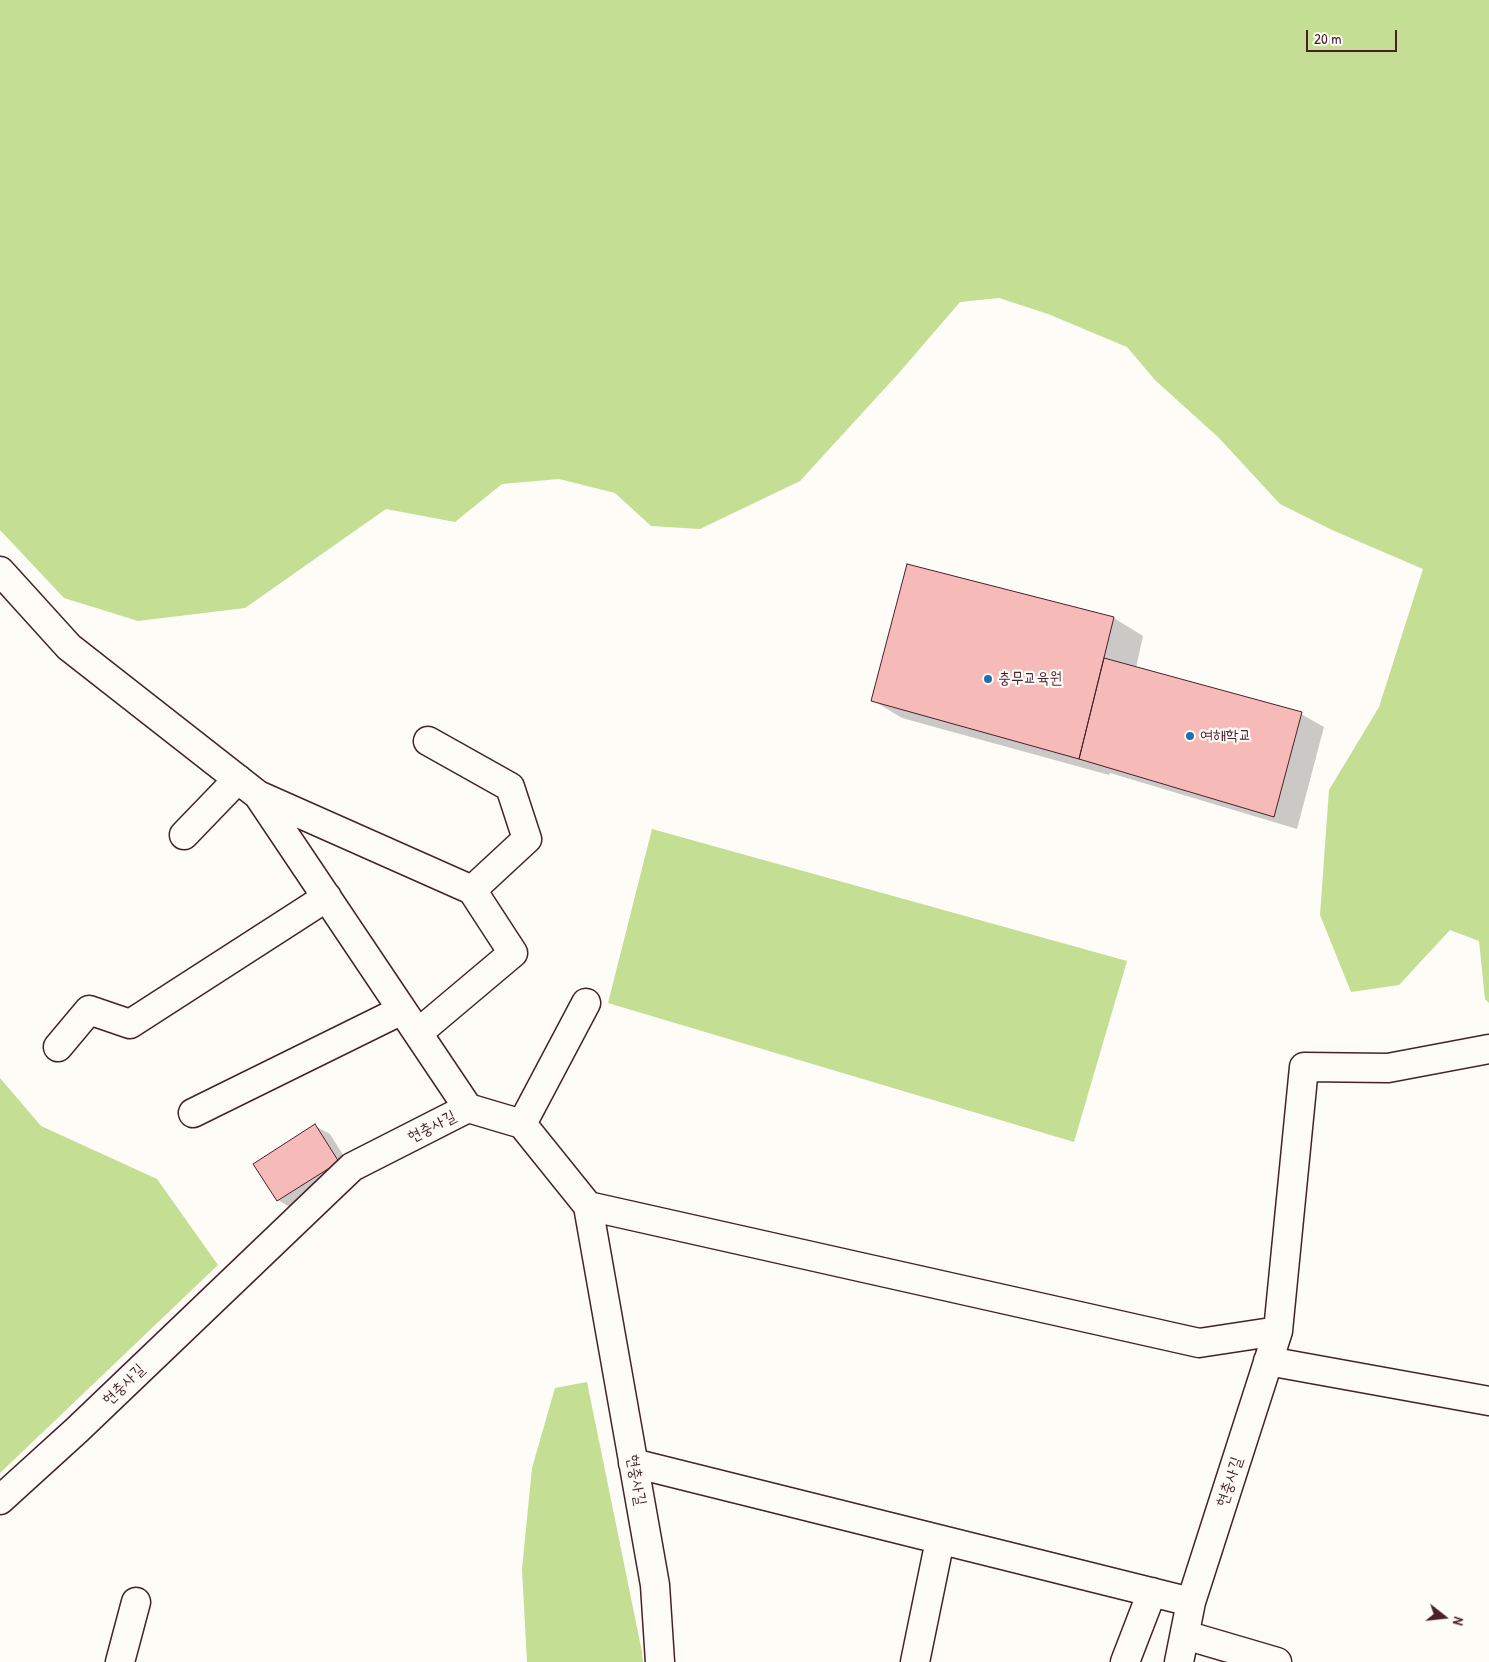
<!DOCTYPE html>
<meta charset="utf-8">
<style>
body{margin:0}
#map{position:relative;width:1489px;height:1662px;overflow:hidden;background:#fdfcf7;font-family:"Patrick Hand",sans-serif}
canvas{display:block}
.north{position:absolute;left:1419px;top:1592px;width:50px;height:50px;-webkit-text-stroke:4px #fdfcf7;paint-order:stroke;rotate:106deg;font-size:14px;font-weight:700;line-height:20px;text-align:center;color:#4a1f2b}
.north::after{content:'';display:block;margin:auto;width:18px;height:22px;background:#4a1f2b;clip-path:polygon(50% 0,100% 100%,50% 72%,0 100%)}
.scale{position:absolute;left:1306px;top:30px;width:91px;height:22px;box-sizing:border-box;border:2px solid #4a1f2b;border-top:0;padding-left:6px;font-size:15px;line-height:18px;white-space:nowrap;color:#4a1f2b;-webkit-text-stroke:4px #fdfcf7;paint-order:stroke}
</style>
<div id="map">
<canvas width="1489" height="1662"></canvas>
<div class="north">N</div>
<div class="scale">20 m</div>
</div>
<script>
const ctx = document.querySelector('canvas').getContext('2d');
ctx.lineJoin = 'round';
function paint(path, color) {
  ctx.fillStyle = color;
  ctx.fill(path, 'evenodd');
}
function toPath(rows) {
  const path = new Path2D();
  for (const r of rows) {
    path.moveTo(r[0], r[1]);
    for (let i = 2; i < r.length; i += 2) path.lineTo(r[i], r[i + 1]);
  }
  return path;
}
function trace(path, color, width, dash) {
  ctx.strokeStyle = color;
  ctx.lineWidth = width;
  ctx.lineCap = dash ? 'butt' : 'round';
  ctx.setLineDash(dash || []);
  ctx.stroke(path);
}
function drawText(font, color, halo, rows, align = 'center') {
  ctx.font = font + ' "Patrick Hand","Poor Story",sans-serif';
  ctx.lineWidth = 4.5;
  ctx.setLineDash([]);
  ctx.textBaseline = 'middle';
  ctx.strokeStyle = halo;
  ctx.fillStyle = color;
  for (const [text, x, y, turn = 0] of rows) {
    ctx.save();
    ctx.translate(x, y);
    ctx.rotate((+turn || 0) * Math.PI / 180);
    ctx.textAlign = isNaN(turn) ? turn : align;
    if (halo) ctx.strokeText(text, 0, 0);
    ctx.fillText(text, 0, 0);
    ctx.restore();
  }
}
paint(toPath([
 [0,0,1489,0,1489,1003,1485,999,1479,941,1450,930,1399,985,1351,992,1320,915,1329,790,1379,707,1423,569,1332,530,1280,504,1219,438,1155,380,1127,347,1048,314,999,298,960,302,898,374,800,481,700,529,651,526,615,493,559,479,502,484,455,522,386,509,245,608,138,621,64,598,0,530],
 [652,829,1127,961,1074,1142,608,1003],
 [0,1078,41,1126,157,1179,218,1265,0,1473],
 [587,1382,642,1652,643,1662,527,1662,522,1569,532,1468,555,1388]
]), '#c4de94');
paint(toPath([
 [1114,618,1143,636,1136,668,1301,714,1324,727,1297,829,1110,773,1109,775,902,718,872,700],
 [315,1126,330,1134,353,1171,293,1209,278,1200,255,1164]
]), '#0003');
const building = toPath([
 [907,564,1114,617,1079,759,871,701,907,564],
 [1104,658,1302,712,1274,817,1079,759,1104,658],
 [315,1124,339,1162,277,1201,253,1164,315,1124]
]);
paint(building, '#f6bab8');
trace(building, '#4a1f2b', 1);
const minor = toPath([
 [0,571,69,647,258,795,472,890,513,953,418,1033],
 [428,741,510,787,527,839,472,890],
 [258,795,468,1108],
 [184,835,238,779],
 [58,1047,89,1010,130,1024,327,897],
 [193,1113,402,1010],
 [522,1124,586,1003],
 [588,1206,1199,1343,1278,1331],
 [1268,1361,1489,1401],
 [633,1463,1191,1602],
 [0,1500,77,1430,352,1167,468,1108,522,1124,588,1206,655,1585,660,1662],
 [1185,1635,1277,1662],
 [120,1662,136,1602],
 [915,1662,940,1540],
 [1125,1662,1152,1592],
 [1179,1662,1191,1602,1278,1331,1304,1067,1388,1068,1489,1049]
]);
trace(minor, '#4a1f2b', 31);
trace(minor, '#fdfcf7', 28);
for (const [x, y, r, color] of [
 [988,679,5,"#1f6fb2"],
 [1190,736,5,"#1f6fb2"]
]) {
  const dot = new Path2D();
  dot.arc(x, y, r, 0, 2 * Math.PI);
  ctx.fillStyle = color;
  ctx.fill(dot);
  trace(dot, '#fdfcf7', 2);
}
drawText('16px', '#4a1f2b', '#fdfcf7', [
 ["충무교육원",998,679],
 ["여해학교",1200,736]
], 'left');
drawText('16px', '#4a1f2b', '#fdfcf7', [
 ["현충사길",432,1127,-27],
 ["현충사길",124,1385,-44],
 ["현충사길",636,1480,80],
 ["현충사길",1230,1482,-72]
]);
</script>
